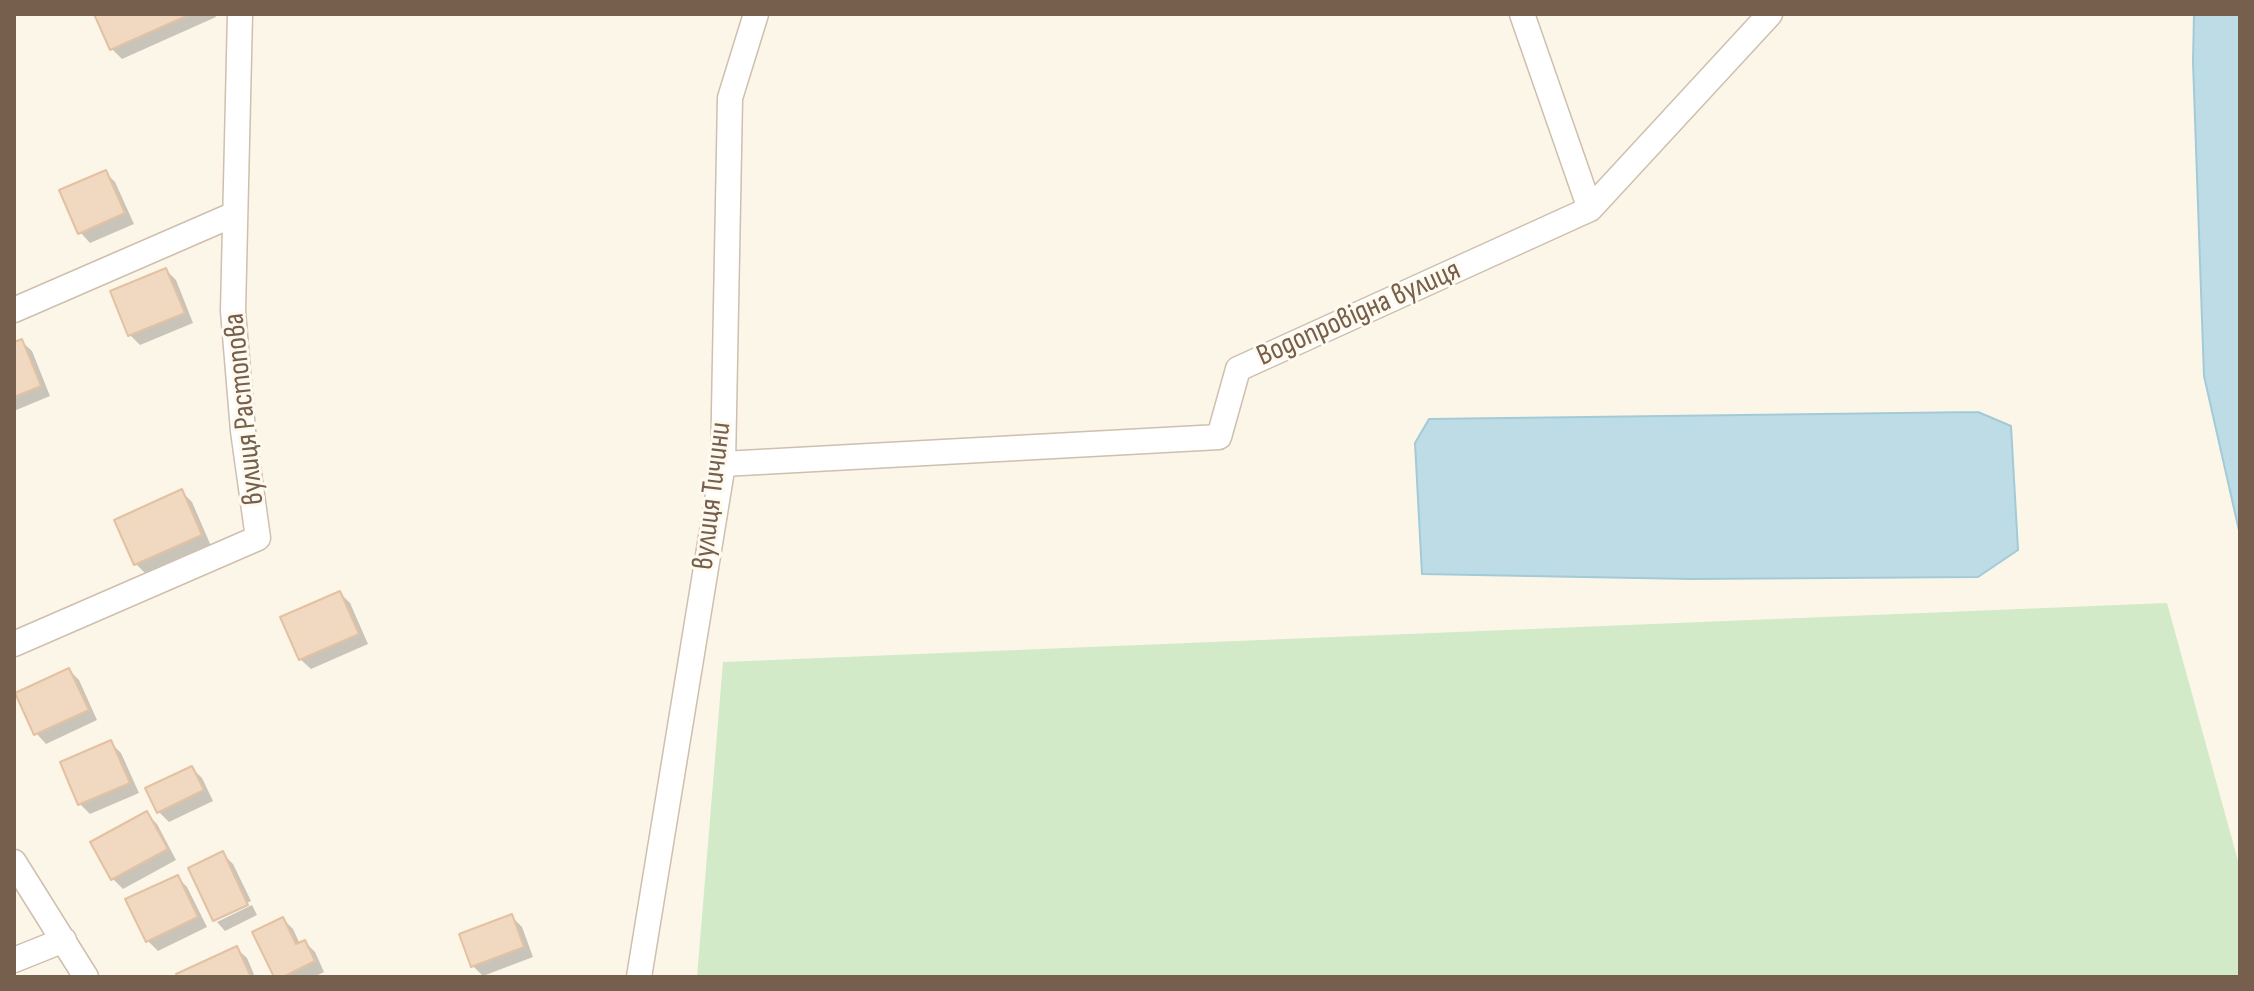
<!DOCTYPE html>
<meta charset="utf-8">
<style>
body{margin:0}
#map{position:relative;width:2254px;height:991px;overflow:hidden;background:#fcf6e9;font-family:"Sofia Sans Condensed",sans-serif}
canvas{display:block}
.frame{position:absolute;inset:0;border:16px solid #765f4c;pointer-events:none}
</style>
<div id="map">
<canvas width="2254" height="991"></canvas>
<div class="frame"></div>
</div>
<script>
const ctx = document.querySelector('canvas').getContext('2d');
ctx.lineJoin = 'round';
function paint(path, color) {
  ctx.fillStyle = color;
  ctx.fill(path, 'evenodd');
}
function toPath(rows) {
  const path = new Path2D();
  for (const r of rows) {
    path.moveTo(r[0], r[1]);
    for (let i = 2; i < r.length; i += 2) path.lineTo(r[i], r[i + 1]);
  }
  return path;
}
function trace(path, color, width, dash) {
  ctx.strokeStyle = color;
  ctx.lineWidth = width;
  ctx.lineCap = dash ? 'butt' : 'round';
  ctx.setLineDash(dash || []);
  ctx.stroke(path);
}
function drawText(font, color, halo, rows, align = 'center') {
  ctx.font = font + ' "Sofia Sans Condensed",sans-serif';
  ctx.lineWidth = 6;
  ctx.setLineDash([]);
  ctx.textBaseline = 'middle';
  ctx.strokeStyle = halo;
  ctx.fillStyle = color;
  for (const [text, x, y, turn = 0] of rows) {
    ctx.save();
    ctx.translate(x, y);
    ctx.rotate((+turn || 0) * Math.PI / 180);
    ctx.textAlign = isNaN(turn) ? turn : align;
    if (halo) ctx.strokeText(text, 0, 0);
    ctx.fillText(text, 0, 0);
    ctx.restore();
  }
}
paint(toPath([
 [2167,603,2240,868,2240,977,697,977,723,662]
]), '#d2eac7');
const water = toPath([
 [2194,14,2240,14,2240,535,2204,376,2193,62,2194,14],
 [1978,412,2011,426,2018,550,1978,577,1691,579,1422,574,1415,443,1429,419,1978,412]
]);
paint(water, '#bddce6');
trace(water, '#a3cad7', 2);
paint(toPath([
 [96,14,214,14,216,17,122,59,112,49],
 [105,172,115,182,134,224,90,243,80,232],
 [166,270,176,280,193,323,140,345,130,335],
 [21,341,32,351,50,396,14,411,14,344],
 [182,492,192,502,211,546,146,574,136,564],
 [340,593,350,603,368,644,311,669,300,659],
 [69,670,79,680,97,720,46,744,36,733],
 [111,743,121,753,139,793,90,814,80,804],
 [192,768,202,778,213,801,169,822,159,812],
 [147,814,157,824,176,860,123,889,113,879],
 [223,854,233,864,251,901,216,918,216,922,190,869],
 [177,877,187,887,207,927,158,951,147,940],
 [252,905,257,915,225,931,217,922],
 [512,917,522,927,533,957,483,976,473,966],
 [283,919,293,929,300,944,305,942,315,952,324,972,314,977,276,977],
 [236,948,247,958,255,977,180,977]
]), '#0003');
const building = toPath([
 [94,14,191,14,110,50,94,14],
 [106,170,125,213,78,234,59,190,106,170],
 [166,268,185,313,128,336,110,291,166,268],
 [22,339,41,386,14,397,14,342,22,339],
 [182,489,202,535,134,565,114,520,182,489],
 [340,591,359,634,299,660,280,617,340,591],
 [69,668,89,710,34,735,15,693,69,668],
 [111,740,130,783,78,805,60,762,111,740],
 [192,766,204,790,157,813,145,788,192,766],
 [147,811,168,849,111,880,90,842,147,811],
 [223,851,248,905,213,921,188,868,223,851],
 [178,875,198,917,146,942,125,899,178,875],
 [512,914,524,947,471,967,459,934,512,914],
 [283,917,296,944,305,940,315,961,283,977,274,977,252,932,283,917],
 [237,946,251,977,177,977,176,974,237,946]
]);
paint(building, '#f1d8c1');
trace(building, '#e3c1a1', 2);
const street = toPath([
 [1590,209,1770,14],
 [14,310,235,214],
 [723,464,1219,437,1238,369,1590,209,1522,14],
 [14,644,258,538,243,431,233,311,240,14],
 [14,862,86,977],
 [14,960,64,940],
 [639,977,723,464,730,98,756,14]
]);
trace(street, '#cebfae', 27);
trace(street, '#fff', 24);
drawText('30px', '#765f4c', '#fffaef', [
 ["Водопровідна вулиця",1359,314,-24],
 ["вулиця Растопова",245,409,-96],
 ["вулиця Тичини",713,496,-83]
]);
</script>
